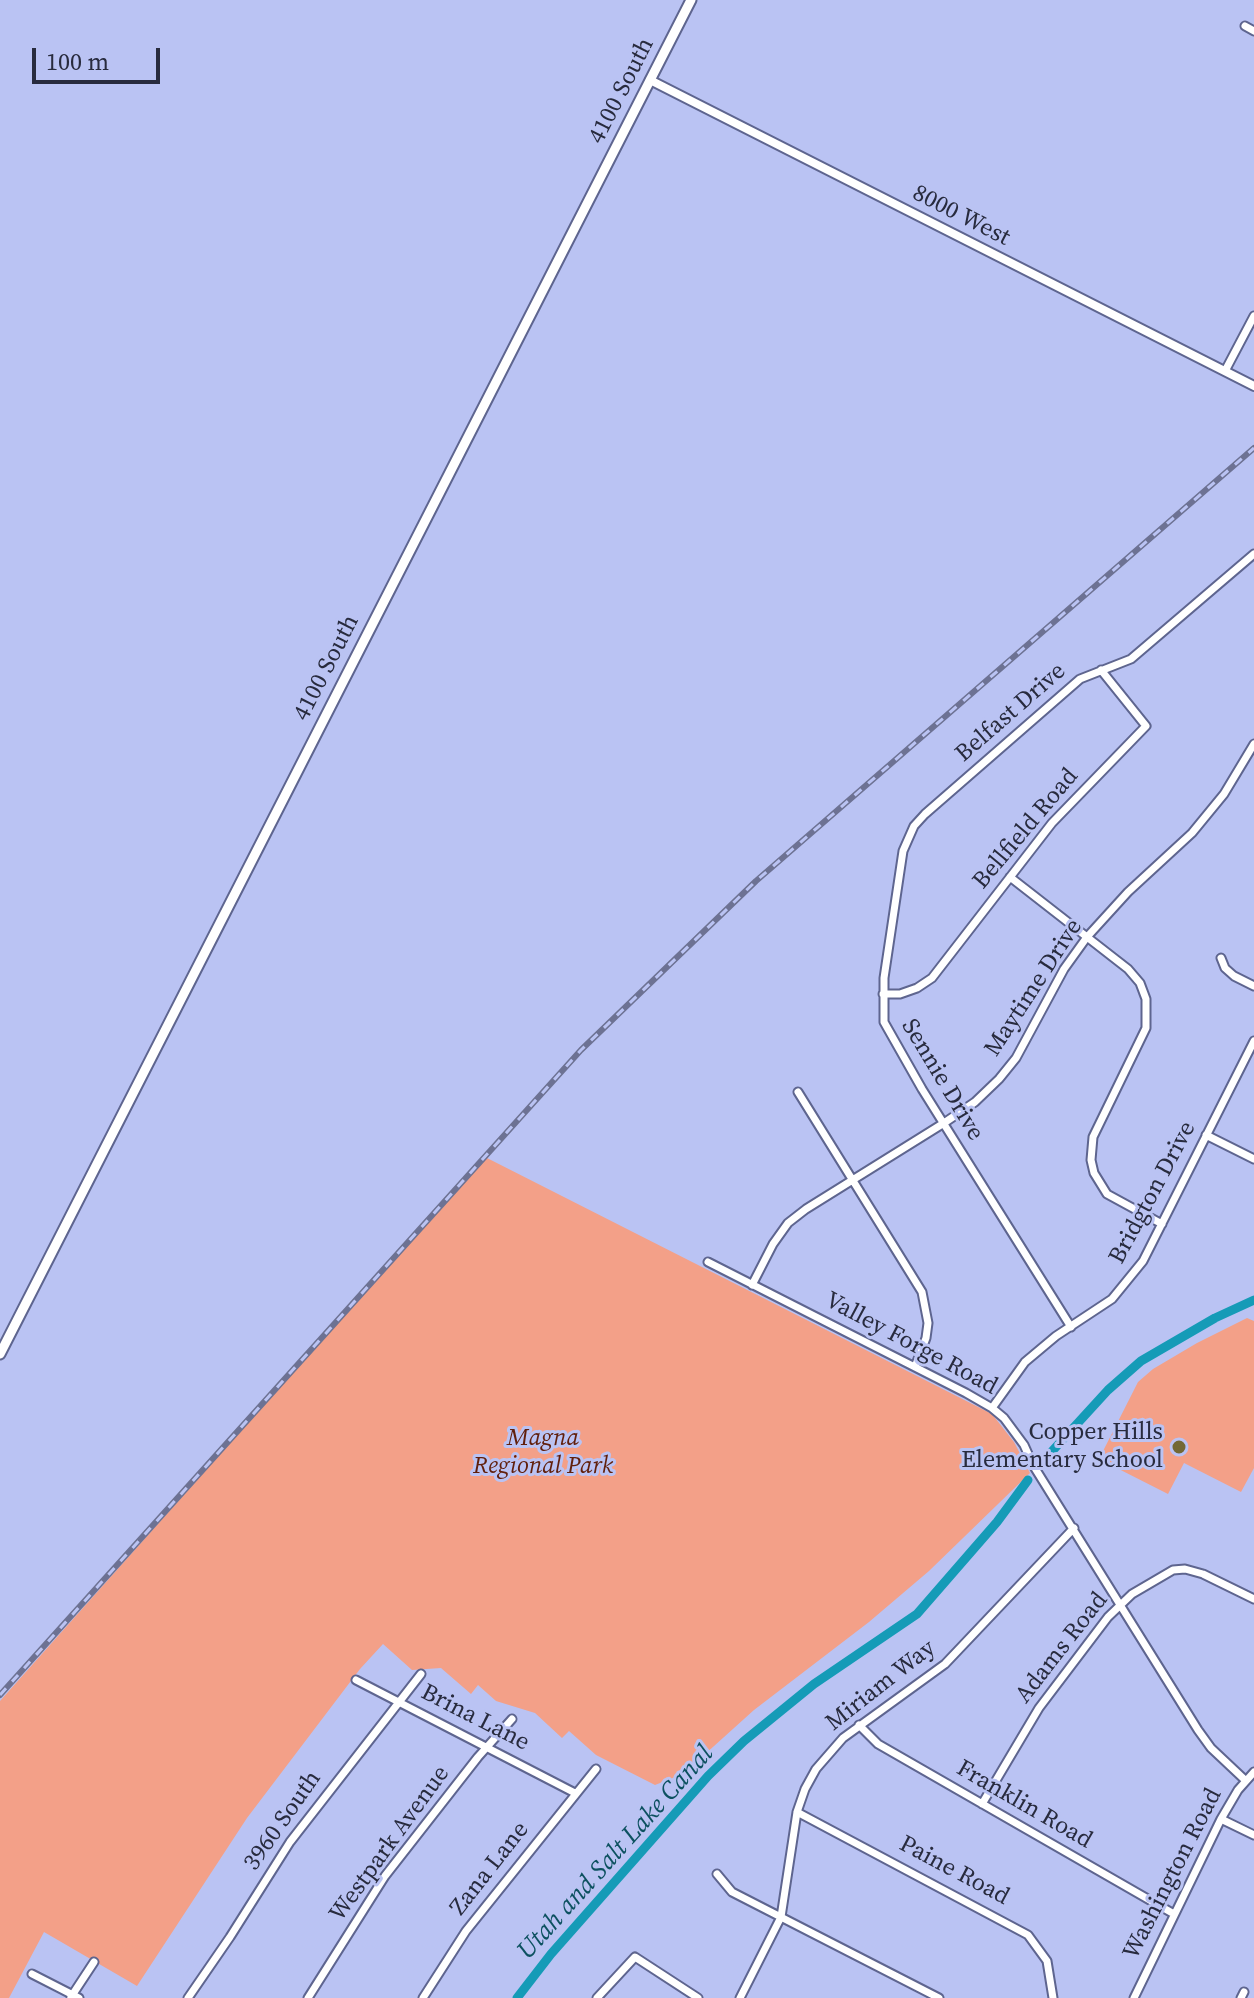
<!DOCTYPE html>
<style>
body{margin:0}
#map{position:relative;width:1254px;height:1998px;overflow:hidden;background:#bac3f3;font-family:"Source Serif 4",serif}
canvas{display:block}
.scale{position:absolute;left:32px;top:48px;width:128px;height:36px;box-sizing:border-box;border:4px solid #282b3e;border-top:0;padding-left:10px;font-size:24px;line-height:28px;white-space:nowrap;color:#282b3e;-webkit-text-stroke:6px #bac3f3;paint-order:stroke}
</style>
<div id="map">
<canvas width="1254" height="1998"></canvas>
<div class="scale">100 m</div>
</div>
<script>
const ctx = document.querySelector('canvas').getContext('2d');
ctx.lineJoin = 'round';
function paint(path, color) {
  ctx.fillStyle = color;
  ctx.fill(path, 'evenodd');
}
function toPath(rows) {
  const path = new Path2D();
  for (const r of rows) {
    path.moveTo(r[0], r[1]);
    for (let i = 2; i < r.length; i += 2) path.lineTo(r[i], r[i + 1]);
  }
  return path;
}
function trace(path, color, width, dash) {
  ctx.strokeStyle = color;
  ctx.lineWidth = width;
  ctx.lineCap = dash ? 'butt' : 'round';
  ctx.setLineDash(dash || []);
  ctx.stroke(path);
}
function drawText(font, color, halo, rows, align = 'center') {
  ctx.font = font + ' "Source Serif 4",serif';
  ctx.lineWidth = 6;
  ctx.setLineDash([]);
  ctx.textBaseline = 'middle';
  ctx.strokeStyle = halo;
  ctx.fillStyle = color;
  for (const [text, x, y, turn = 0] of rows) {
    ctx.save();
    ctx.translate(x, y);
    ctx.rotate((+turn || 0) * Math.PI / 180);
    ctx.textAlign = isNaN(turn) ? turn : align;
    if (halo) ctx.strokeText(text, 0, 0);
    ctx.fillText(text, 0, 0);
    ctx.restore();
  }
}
paint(toPath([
 [485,1157,992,1414,1014,1442,1030,1473,929,1571,869,1622,754,1710,683,1774,655,1785,596,1755,569,1731,562,1738,535,1713,496,1701,478,1685,471,1694,441,1668,412,1670,383,1644,360,1669,247,1818,137,1986,44,1932,9,1998,0,1998,0,1701],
 [1247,1318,1254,1321,1254,1468,1241,1492,1184,1463,1168,1494,1099,1459,1138,1382,1153,1369,1197,1343]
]), '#f3a088');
trace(toPath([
 [1044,1460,1108,1390,1141,1361,1215,1318,1254,1300],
 [517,1998,551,1954,708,1776,744,1741,814,1684,917,1614,997,1522,1028,1480]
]), '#159bb7', 9);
const minor = toPath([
 [1245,26,1254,31],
 [1225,371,1254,316],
 [1010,877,1128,969,1140,983,1146,999,1146,1028,1093,1137,1091,1160,1094,1173,1107,1194,1162,1224],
 [1221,958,1225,968,1234,976,1254,986],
 [883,994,900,994,917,988,932,978,1052,823,1146,726,1101,670],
 [798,1092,922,1292,928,1323,926,1338,915,1367],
 [1206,1135,1254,1159],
 [708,1262,966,1393,992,1408,1004,1418,1024,1445,1033,1465,1198,1730,1211,1748,1245,1780],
 [752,1285,773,1244,788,1223,806,1209,944,1123,975,1102,999,1079,1016,1058,1064,969,1087,937,1128,892,1192,833,1224,794,1254,744],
 [1071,1327,922,1089,884,1022,884,978,903,851,914,826,925,814,1080,679,1131,659,1254,554],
 [992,1408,1025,1362,1056,1336,1112,1299,1143,1261,1254,1041],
 [356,1680,575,1793],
 [859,1725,878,1744,1174,1914],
 [982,1804,1039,1708,1108,1617,1132,1594,1173,1570,1185,1569,1203,1574,1254,1599],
 [797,1812,1028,1935,1047,1961,1053,1998],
 [1221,1819,1254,1835],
 [717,1874,732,1892,939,1998],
 [32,1974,79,1998],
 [71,1997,94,1962],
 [188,1998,230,1937,290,1842,421,1674],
 [308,1998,385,1876,478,1757,512,1719],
 [423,1998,466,1931,596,1769],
 [597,1998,635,1957,698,1998],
 [740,1998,781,1917,797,1812,805,1789,816,1769,843,1738,945,1664,1074,1528],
 [1134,1998,1221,1819,1238,1790,1254,1772],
 [1241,1998,1244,1992]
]);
const tertiary = toPath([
 [650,80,1254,386]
]);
const secondary = toPath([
 [0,1354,691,0]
]);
trace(minor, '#5e658f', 11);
trace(tertiary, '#5e658f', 12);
trace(secondary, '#5e658f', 13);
trace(minor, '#fff', 7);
trace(tertiary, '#fff', 8);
trace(secondary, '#fff', 9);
const rail = toPath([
 [0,1695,581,1050,756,881,1254,448]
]);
trace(rail, '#6d7293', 6);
trace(rail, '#bac3f3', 3, [9]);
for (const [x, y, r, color] of [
 [1179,1447,8,"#736835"]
]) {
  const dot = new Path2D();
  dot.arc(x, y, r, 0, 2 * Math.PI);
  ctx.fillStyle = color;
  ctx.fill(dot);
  trace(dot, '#bac3f3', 3);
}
drawText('24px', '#282b3e', '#bac3f3', [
 ["4100 South",622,91,-63],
 ["8000 West",961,216,27],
 ["4100 South",327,668,-63],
 ["Belfast Drive",1011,713,-41],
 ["Bellfield Road",1026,829,-50],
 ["Maytime Drive",1034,988,-57],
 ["Sennie Drive",942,1080,59],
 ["Bridgton Drive",1153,1193,-62],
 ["Valley Forge Road",911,1344,28],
 ["Adams Road",1062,1648,-52],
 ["Miriam Way",881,1686,-38],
 ["Brina Lane",475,1718,27],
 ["Franklin Road",1024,1805,30],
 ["3960 South",283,1821,-55],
 ["Westpark Avenue",390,1844,-54],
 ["Zana Lane",490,1869,-52],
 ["Paine Road",954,1871,28],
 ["Washington Road",1173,1874,-63]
]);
drawText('24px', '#282b3e', '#bac3f3', [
 ["Copper Hills",1163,1433],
 ["Elementary School",1163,1461]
], 'right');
drawText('italic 24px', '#611f0b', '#bac3f3', [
 ["Magna",543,1439],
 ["Regional Park",543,1467]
]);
drawText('italic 26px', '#0d5160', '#bac3f3', [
 ["Utah and Salt Lake Canal",616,1853,-48]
]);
</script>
